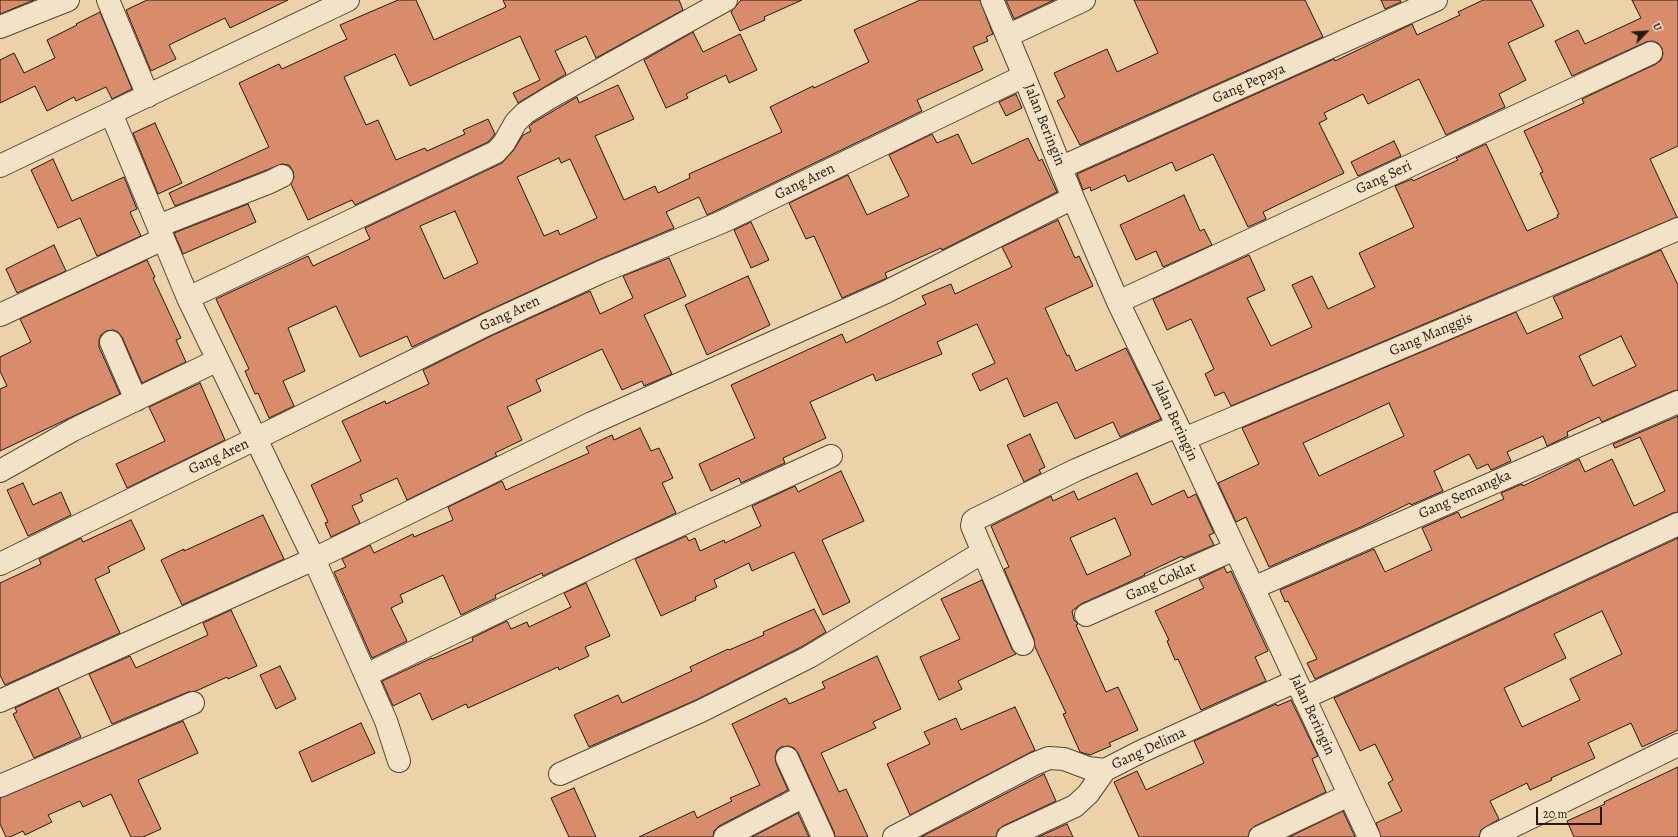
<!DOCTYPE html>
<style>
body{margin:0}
#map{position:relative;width:1678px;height:837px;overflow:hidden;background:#ebd2a9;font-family:Alegreya,serif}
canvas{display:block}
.north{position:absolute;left:1626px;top:12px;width:40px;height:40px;-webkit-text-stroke:3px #f2e2c7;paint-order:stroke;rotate:65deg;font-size:11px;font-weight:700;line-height:16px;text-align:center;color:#24190e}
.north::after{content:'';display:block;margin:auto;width:14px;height:18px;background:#24190e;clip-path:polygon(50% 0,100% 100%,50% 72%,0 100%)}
.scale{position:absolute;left:1536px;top:807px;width:66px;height:18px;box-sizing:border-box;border:2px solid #24190e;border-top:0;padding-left:5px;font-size:12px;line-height:14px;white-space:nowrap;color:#24190e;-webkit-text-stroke:3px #f2e2c7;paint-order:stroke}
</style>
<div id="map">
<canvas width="1678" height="837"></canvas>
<div class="north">U</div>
<div class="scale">20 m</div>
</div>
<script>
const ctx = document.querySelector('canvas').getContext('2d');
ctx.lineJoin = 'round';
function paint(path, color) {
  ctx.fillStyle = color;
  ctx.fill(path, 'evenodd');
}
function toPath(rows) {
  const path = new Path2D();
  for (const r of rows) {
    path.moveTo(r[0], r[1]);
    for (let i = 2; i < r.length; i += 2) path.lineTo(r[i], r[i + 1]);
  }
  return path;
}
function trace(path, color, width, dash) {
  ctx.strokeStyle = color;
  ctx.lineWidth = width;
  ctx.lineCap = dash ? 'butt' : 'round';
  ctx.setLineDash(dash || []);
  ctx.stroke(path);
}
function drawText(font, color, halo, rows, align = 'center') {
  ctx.font = font + ' Alegreya,serif';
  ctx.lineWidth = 3;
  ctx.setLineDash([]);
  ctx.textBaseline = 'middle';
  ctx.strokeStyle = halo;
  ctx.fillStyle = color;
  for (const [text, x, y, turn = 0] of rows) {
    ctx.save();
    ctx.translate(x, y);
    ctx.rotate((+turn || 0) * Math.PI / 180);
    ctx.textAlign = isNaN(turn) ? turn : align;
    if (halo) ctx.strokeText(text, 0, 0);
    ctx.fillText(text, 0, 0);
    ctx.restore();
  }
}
const building = toPath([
 [0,0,34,0,0,14,0,0],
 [147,0,288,0,230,28,225,18,169,45,176,59,151,71,126,10,147,0],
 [398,0,416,0,434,40,506,7,503,0,679,0,683,10,596,58,586,36,555,51,566,74,518,103,513,93,540,80,520,36,410,86,395,54,344,77,366,125,378,120,396,160,425,148,427,151,465,134,463,130,488,119,495,134,488,142,355,205,352,200,308,220,291,184,294,177,293,171,289,165,282,164,175,206,169,193,269,147,239,83,279,64,282,69,347,39,340,25,398,0],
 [741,0,802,0,764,17,765,20,740,31,731,12,741,0],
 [920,0,980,0,993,34,986,37,988,41,973,47,983,70,917,100,922,111,707,215,699,197,666,212,674,228,596,261,483,313,412,347,407,336,360,357,336,306,288,328,305,371,283,381,294,406,269,418,258,393,255,394,245,371,249,369,216,299,308,256,313,266,370,239,365,228,502,163,513,151,523,135,531,131,529,127,533,123,577,97,579,103,618,85,634,119,595,136,624,200,655,186,658,193,690,178,689,174,782,132,770,107,813,86,814,88,869,62,854,30,920,0],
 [559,158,561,163,570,159,597,218,560,235,558,230,544,236,517,177,559,158],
 [455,211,478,263,444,279,420,226,455,211],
 [1006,0,1054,0,1014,19,1006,0],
 [1134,0,1305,0,1323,37,1080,145,1057,101,1065,97,1054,73,1107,49,1117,72,1158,53,1134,0],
 [1381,0,1400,0,1401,2,1385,9,1381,0],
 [1483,0,1531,0,1544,26,1508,43,1526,80,1499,94,1505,107,1446,135,1419,79,1368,104,1363,94,1324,113,1327,119,1319,123,1344,173,1263,212,1266,219,1248,227,1213,154,1176,171,1172,162,1128,182,1125,175,1091,191,1090,187,1083,190,1077,174,1334,59,1335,61,1412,24,1417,35,1460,15,1458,12,1483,0],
 [1632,0,1678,0,1678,146,1650,159,1677,217,1231,406,1224,392,1215,396,1205,374,1214,369,1191,319,1167,330,1153,299,1249,255,1265,290,1247,298,1271,346,1312,327,1292,285,1312,276,1328,309,1375,287,1359,253,1414,227,1395,186,1412,179,1413,181,1458,160,1456,158,1486,144,1527,231,1558,217,1557,215,1559,214,1540,173,1543,172,1524,131,1584,103,1582,99,1656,64,1661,60,1663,54,1662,48,1658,43,1652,41,1646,42,1572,76,1555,41,1578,30,1585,44,1641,18,1632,0],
 [100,12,132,89,112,99,106,87,76,101,74,97,47,111,35,86,0,103,0,60,14,53,24,73,55,58,47,40,77,25,76,24,100,12],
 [693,32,703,52,740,34,757,70,729,83,726,75,686,94,688,98,666,108,644,60,693,32],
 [1016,94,1022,108,1006,116,999,102,1016,94],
 [155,123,182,183,158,194,133,133,155,123],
 [932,134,937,143,958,134,972,164,1028,138,1039,161,1042,159,1057,192,942,250,941,248,885,273,887,278,842,298,814,236,806,239,789,203,848,175,867,215,909,196,889,155,932,134],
 [1394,141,1401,156,1358,176,1351,162,1394,141],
 [53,159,72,201,124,177,137,209,130,212,141,236,97,256,80,218,58,228,31,170,53,159],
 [1184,195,1200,231,1204,229,1212,245,1163,267,1156,251,1136,260,1120,225,1184,195],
 [248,204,256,222,183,254,174,233,248,204],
 [1058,220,1075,258,1079,256,1093,286,1045,308,1067,356,1069,355,1076,371,1126,348,1161,419,1120,437,1113,422,1075,439,1057,402,1024,417,1007,378,980,391,972,374,995,363,977,324,937,342,942,354,876,381,873,374,810,402,826,438,783,458,785,463,741,483,739,478,711,491,699,464,755,438,731,385,842,334,846,343,926,304,922,296,951,284,955,294,1012,267,1002,247,1058,220],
 [751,222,769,260,751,268,734,230,751,222],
 [54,245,66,271,17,293,6,269,54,245],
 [1661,250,1678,285,1678,390,1673,391,1602,422,1599,417,1567,432,1568,436,1547,446,1543,436,1507,452,1511,461,1491,470,1488,464,1477,469,1469,454,1434,471,1443,491,1411,505,1410,503,1363,526,1269,567,1246,517,1236,522,1218,483,1259,464,1242,428,1516,312,1527,334,1563,318,1553,297,1661,250],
 [1621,336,1636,366,1593,386,1579,356,1621,336],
 [1389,403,1404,436,1319,476,1303,443,1389,403],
 [669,258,686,296,644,315,672,374,644,386,642,381,622,390,602,349,536,380,541,391,507,407,522,440,495,453,497,456,407,500,397,478,360,495,363,501,352,506,360,523,331,537,325,523,328,522,311,485,361,461,342,421,385,401,386,404,429,384,423,370,493,335,590,291,600,314,633,298,623,276,669,258],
 [147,260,155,277,153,278,181,338,176,340,186,362,142,383,122,337,118,332,113,330,106,331,101,335,99,340,99,347,120,394,0,451,0,389,7,386,0,371,0,357,31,342,20,319,147,260],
 [748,276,770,325,707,355,685,305,748,276],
 [200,383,225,440,127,488,116,464,165,441,149,407,200,383],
 [1678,416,1678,512,1673,513,1315,679,1307,663,1317,659,1288,601,1285,602,1280,590,1374,549,1385,572,1432,550,1422,528,1458,512,1461,518,1504,499,1501,493,1522,484,1523,486,1579,459,1585,472,1612,459,1634,506,1665,491,1640,437,1615,448,1613,444,1678,416],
 [640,428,651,451,659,448,673,478,662,483,676,513,543,576,542,573,495,595,496,598,461,615,443,575,400,595,403,602,391,608,407,641,372,658,334,572,346,567,342,559,370,545,374,553,413,534,414,537,453,520,448,507,502,481,506,490,589,453,586,447,612,435,614,440,640,428],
 [1030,434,1045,467,1039,470,1041,473,1024,482,1007,445,1030,434],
 [841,471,864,521,822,540,850,602,823,615,794,552,752,571,749,563,714,580,717,587,695,597,696,600,661,616,635,559,686,536,689,541,695,538,700,551,724,540,725,543,761,526,752,506,795,486,798,492,841,471],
 [1137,473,1152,505,1184,490,1188,498,1196,494,1214,533,1209,535,1214,545,1183,558,1182,556,1144,574,1145,575,1081,604,1072,611,1074,620,1078,624,1076,625,1106,692,1118,687,1138,730,1109,743,1111,746,1090,755,1080,752,1063,714,1066,713,1035,647,1034,639,1004,569,1009,567,991,526,1051,496,1053,501,1074,491,1078,500,1137,473],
 [1115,518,1131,555,1087,575,1070,538,1115,518],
 [23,483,33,505,61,492,71,515,28,536,7,490,23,483],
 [263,515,284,559,182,605,161,560,184,549,184,551,263,515],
 [131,520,145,549,108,567,110,572,95,579,120,633,5,685,0,675,0,583,41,564,39,559,81,538,83,542,131,520],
 [1678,538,1678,730,1642,747,1631,723,1588,743,1595,758,1551,778,1552,780,1530,790,1527,783,1490,801,1499,819,1481,830,1479,837,1381,837,1376,823,1402,811,1388,783,1393,780,1375,744,1360,751,1334,698,1678,538],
 [1602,611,1622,654,1570,679,1580,700,1522,727,1504,688,1566,658,1554,634,1602,611],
 [1224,567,1227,573,1231,571,1268,651,1255,657,1266,681,1201,710,1178,659,1175,660,1167,641,1169,640,1155,611,1204,588,1199,579,1224,567],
 [982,580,1012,649,1016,654,958,681,962,689,939,700,920,657,960,639,941,599,982,580],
 [586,583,610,636,585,647,589,656,559,670,558,667,468,708,466,704,432,720,420,693,393,706,382,681,432,658,432,659,473,641,472,638,507,621,511,629,527,622,529,627,571,607,564,593,586,583],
 [814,609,826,632,803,646,696,700,589,747,574,715,618,695,622,703,692,671,690,667,728,649,729,650,764,635,763,632,814,609],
 [231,610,257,666,228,679,227,677,196,691,188,692,112,724,89,674,130,656,136,668,208,635,203,623,231,610],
 [877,656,901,709,873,722,876,728,821,753,839,792,846,789,868,837,835,837,834,832,798,753,794,748,788,746,781,747,777,750,775,757,776,763,788,790,719,826,714,831,713,837,639,837,694,811,697,818,732,801,730,798,760,785,732,724,786,698,789,704,825,688,822,682,877,656],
 [280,666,296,699,276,709,260,675,280,666],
 [58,688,81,737,34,758,13,714,17,712,15,708,58,688],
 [1291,700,1318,756,1312,759,1326,792,1255,826,1250,830,1248,837,1139,837,1114,782,1137,771,1146,790,1204,763,1194,741,1276,704,1277,706,1291,700],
 [1015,707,1035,750,910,815,887,764,930,744,924,732,956,718,961,730,1015,707],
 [183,721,198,753,138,780,161,829,143,837,131,837,111,794,83,807,80,801,48,815,52,822,25,835,23,831,10,837,6,837,0,824,0,798,183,721],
 [361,723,375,753,312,782,299,752,361,723],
 [1678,767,1678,837,1574,837,1567,821,1605,804,1604,802,1678,767],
 [1044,774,1056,801,1003,826,998,830,996,837,921,837,1044,774],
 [574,788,596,837,569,837,551,798,574,788],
 [1343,811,1355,837,1289,837,1343,811],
 [798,813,809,837,752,837,798,813],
 [1067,824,1073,837,1038,837,1067,824]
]);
paint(building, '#d98c6c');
trace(building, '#24190e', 1);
const minor = toPath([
 [108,0,148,96],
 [348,0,111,113,188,298,314,559,386,721,399,761],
 [992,0,1024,76,1073,198,1118,302,1184,439,1369,837],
 [0,27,68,0],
 [1007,36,1084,0],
 [0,166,111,113],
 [1062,167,1436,0],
 [158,226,270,182,282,176],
 [188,298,496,152,504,143,516,122,525,113,551,97,726,0],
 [1118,302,1651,53],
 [0,315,163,239],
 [111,342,136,400],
 [1184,439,1530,293,1678,229],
 [0,471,73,430,218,360],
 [983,552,1023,644],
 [0,564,255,439,488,324,601,272,722,222,1024,76],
 [1253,588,1678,402],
 [1086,615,1235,549],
 [366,675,632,547,831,456],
 [1304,698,1678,524],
 [0,701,314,559,592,423,884,293,1073,198],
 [787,758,823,837],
 [560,774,701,711,809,657,983,552,972,526,973,521,976,519,1076,470,1177,426],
 [0,786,193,703],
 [725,837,804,796],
 [894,837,1034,764,1049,758,1064,759,1088,768,1105,770,1140,752,1296,681],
 [1008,837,1075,806,1088,794,1105,770],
 [1260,837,1349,795],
 [1491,837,1678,745]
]);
trace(minor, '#564735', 24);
trace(minor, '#f2e2c7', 22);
drawText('15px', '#24190e', '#f2e2c7', [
 ["Gang Pepaya",1249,84,-24],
 ["Jalan Beringin",1044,125,68],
 ["Gang Seri",1384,178,-25],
 ["Gang Aren",805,182,-26],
 ["Gang Aren",510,314,-25],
 ["Gang Manggis",1431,335,-23],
 ["Jalan Beringin",1175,421,65],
 ["Gang Aren",219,457,-25],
 ["Gang Semangka",1465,495,-24],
 ["Gang Coklat",1161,582,-24],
 ["Jalan Beringin",1312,715,65],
 ["Gang Delima",1149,749,-25]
]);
</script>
